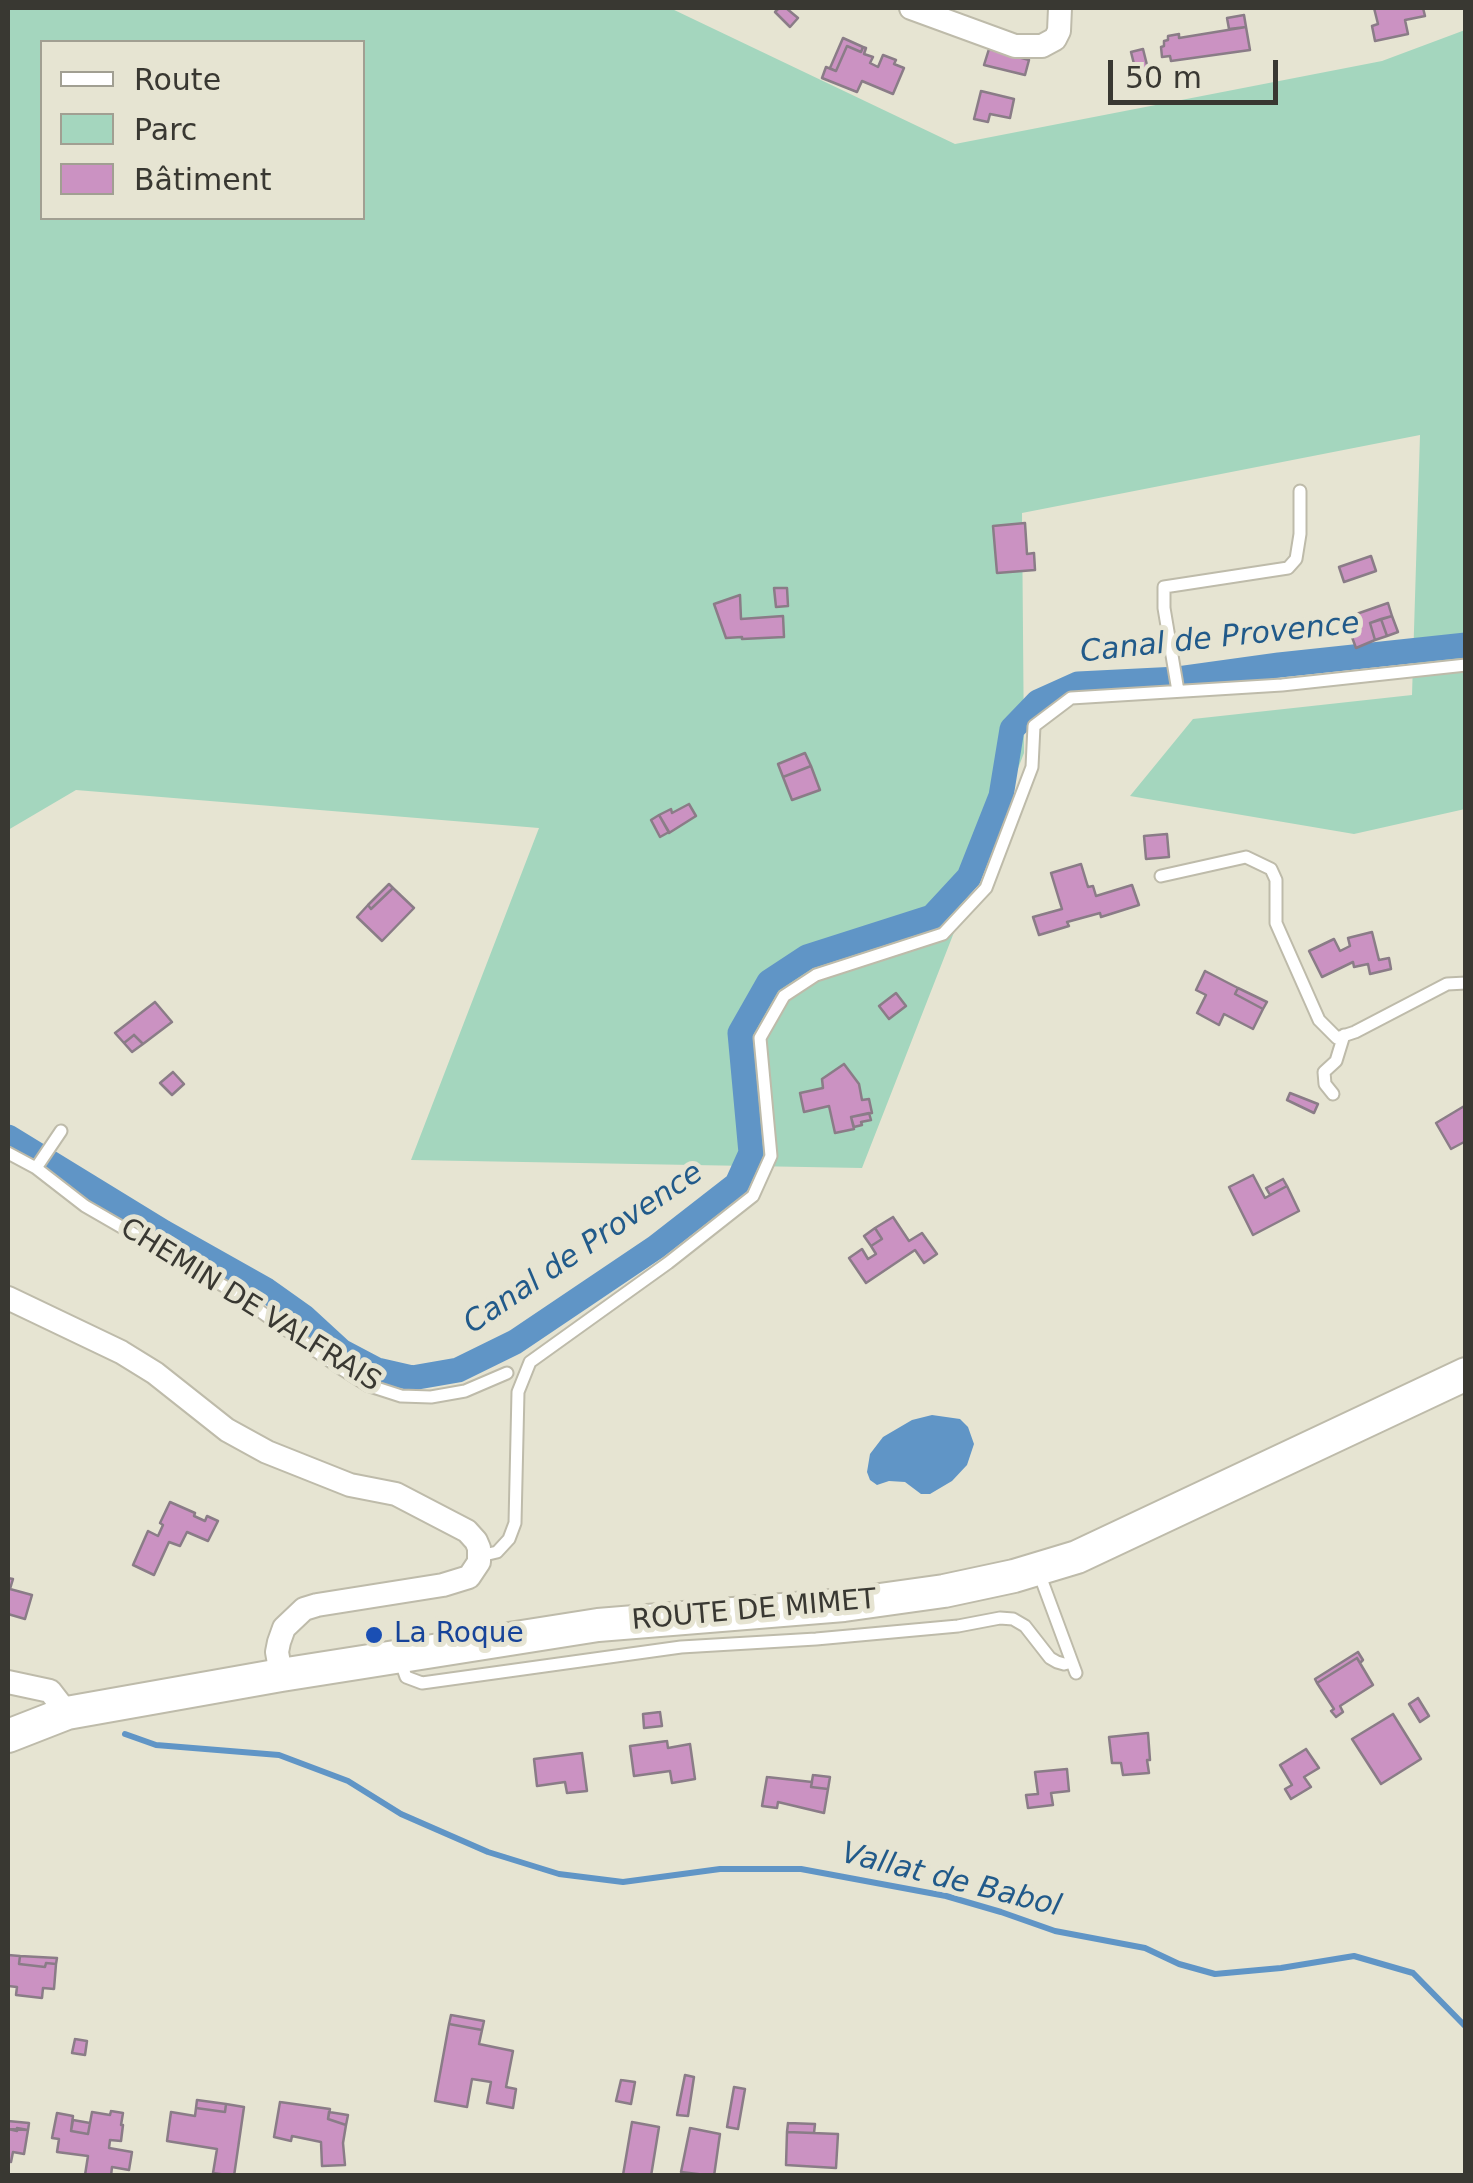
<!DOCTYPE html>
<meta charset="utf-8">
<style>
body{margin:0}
#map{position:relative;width:1473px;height:2183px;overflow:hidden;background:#e6e4d2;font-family:"DejaVu Sans",sans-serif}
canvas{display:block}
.frame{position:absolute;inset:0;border:10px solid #393832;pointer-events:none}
.legend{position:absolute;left:40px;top:40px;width:325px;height:180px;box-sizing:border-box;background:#e6e4d2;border:2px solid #a19f92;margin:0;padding:12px 18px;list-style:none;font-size:30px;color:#393832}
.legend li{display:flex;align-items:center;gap:20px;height:50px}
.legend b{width:50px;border:2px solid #a19f92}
.scale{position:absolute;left:1108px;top:60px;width:170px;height:45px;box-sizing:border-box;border:5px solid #393832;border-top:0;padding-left:12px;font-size:30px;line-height:35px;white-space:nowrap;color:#393832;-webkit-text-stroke:8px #e6e4d2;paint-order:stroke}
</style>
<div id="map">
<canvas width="1473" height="2183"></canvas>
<div class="frame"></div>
<ul class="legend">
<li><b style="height:12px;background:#fff"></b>Route</li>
<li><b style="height:28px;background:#a4d6be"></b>Parc</li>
<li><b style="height:28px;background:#cb92c2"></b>Bâtiment</li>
</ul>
<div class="scale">50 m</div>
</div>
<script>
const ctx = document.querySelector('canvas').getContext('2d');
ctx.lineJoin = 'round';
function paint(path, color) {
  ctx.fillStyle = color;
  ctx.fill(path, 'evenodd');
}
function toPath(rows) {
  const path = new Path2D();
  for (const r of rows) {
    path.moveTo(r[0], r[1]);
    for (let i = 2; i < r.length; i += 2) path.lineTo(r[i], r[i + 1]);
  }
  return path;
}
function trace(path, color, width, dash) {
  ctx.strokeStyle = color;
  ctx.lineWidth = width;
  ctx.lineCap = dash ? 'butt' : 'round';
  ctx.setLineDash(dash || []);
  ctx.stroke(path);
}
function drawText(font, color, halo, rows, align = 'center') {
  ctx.font = font + ' "DejaVu Sans",sans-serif';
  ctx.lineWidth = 10;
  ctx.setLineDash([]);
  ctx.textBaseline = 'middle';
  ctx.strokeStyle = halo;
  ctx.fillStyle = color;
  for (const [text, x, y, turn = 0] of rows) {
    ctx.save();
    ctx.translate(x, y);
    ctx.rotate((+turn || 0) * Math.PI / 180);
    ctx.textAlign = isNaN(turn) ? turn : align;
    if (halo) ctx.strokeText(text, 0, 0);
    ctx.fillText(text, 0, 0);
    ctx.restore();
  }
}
paint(toPath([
 [8,8,670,8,955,144,1382,61,1465,30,1465,809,1354,834,1130,796,1193,719,1412,695,1420,435,1022,513,1024,753,862,1168,411,1160,539,828,76,790,8,830],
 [42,42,362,42,362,218,42,218]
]), '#a4d6be');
paint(toPath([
 [932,1415,960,1419,968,1427,974,1444,967,1465,952,1481,930,1494,921,1494,905,1482,889,1481,877,1485,870,1480,867,1472,870,1454,883,1437,912,1420]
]), '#6095c6');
trace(toPath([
 [125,1734,156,1745,279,1755,348,1781,401,1814,488,1852,559,1874,623,1882,720,1869,801,1869,946,1896,1001,1912,1055,1931,1145,1948,1179,1964,1215,1974,1281,1968,1354,1956,1413,1973,1466,2027]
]), '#6095c6', 6);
trace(toPath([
 [8,1137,163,1232,266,1290,304,1317,341,1351,377,1370,412,1378,458,1370,515,1342,656,1247,737,1184,751,1153,740,1033,769,982,807,957,932,917,969,877,1001,796,1012,729,1038,702,1078,684,1178,679,1279,665,1466,645]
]), '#6095c6', 25);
const building = toPath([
 [779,8,786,8,798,18,790,27,775,12,779,8],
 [1374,8,1423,8,1425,16,1405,20,1408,34,1375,41,1372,26,1378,24,1374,8],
 [1244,15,1246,27,1229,29,1227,18,1244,15],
 [1246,27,1250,50,1171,61,1170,56,1162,57,1161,47,1164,46,1164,41,1168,40,1168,36,1179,34,1179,38,1246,27],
 [843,38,863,47,861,52,847,46,836,71,830,68,843,38],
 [847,46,861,52,863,47,866,48,864,54,873,57,870,63,878,67,883,55,896,60,894,64,904,68,893,94,862,81,857,92,822,78,826,67,836,71,847,46],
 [989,49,1029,60,1025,75,984,65,989,49],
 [1143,49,1148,69,1136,72,1131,52,1143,49],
 [981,91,1014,99,1010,118,990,114,988,122,974,119,981,91],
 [1025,523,1027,554,1034,553,1035,570,997,573,993,526,1025,523],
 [1371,556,1376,571,1344,582,1339,567,1371,556],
 [774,588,787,588,788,606,776,607,774,588],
 [740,595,741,619,783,616,784,637,742,639,742,637,726,638,714,604,740,595],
 [1388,603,1392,616,1370,623,1375,640,1356,648,1345,618,1388,603],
 [1392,616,1398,632,1387,636,1381,619,1392,616],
 [1381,619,1387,636,1375,640,1370,623,1381,619],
 [805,753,811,766,783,777,778,764,805,753],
 [811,766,820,790,792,800,783,777,811,766],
 [689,804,696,816,669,833,659,815,671,809,672,813,689,804],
 [659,815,669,832,660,837,651,820,659,815],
 [1167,834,1169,857,1146,859,1144,836,1167,834],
 [1081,864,1088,887,1093,886,1096,896,1132,885,1139,905,1101,917,1100,913,1067,922,1069,926,1039,935,1033,917,1062,909,1051,873,1081,864],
 [389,884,393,888,371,909,368,905,389,884],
 [393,888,414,908,382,941,357,917,368,905,371,909,393,888],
 [1372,932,1379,960,1389,958,1391,969,1370,974,1368,964,1354,967,1353,962,1322,977,1309,951,1334,939,1340,951,1350,946,1348,938,1372,932],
 [1205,971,1238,988,1235,994,1263,1009,1253,1029,1224,1014,1219,1025,1197,1013,1206,995,1196,990,1205,971],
 [1238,988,1267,1002,1263,1009,1235,994,1238,988],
 [896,993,906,1006,889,1019,879,1006,896,993],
 [155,1002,172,1022,143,1044,134,1035,124,1043,115,1033,155,1002],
 [134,1035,143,1044,132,1052,124,1043,134,1035],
 [844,1064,859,1084,862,1100,869,1099,872,1113,851,1117,854,1129,835,1133,829,1106,804,1112,800,1093,823,1088,822,1079,844,1064],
 [173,1072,184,1084,172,1095,160,1083,173,1072],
 [1290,1093,1318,1104,1314,1113,1287,1100,1290,1093],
 [1466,1105,1466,1141,1451,1149,1436,1123,1466,1105],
 [869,1113,871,1120,861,1122,862,1125,854,1127,851,1117,869,1113],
 [1253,1175,1265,1198,1287,1186,1299,1211,1253,1235,1229,1187,1253,1175],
 [1283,1179,1287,1186,1270,1195,1266,1188,1283,1179],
 [893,1217,909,1241,922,1233,937,1254,924,1263,915,1250,866,1283,849,1258,862,1249,868,1259,876,1254,871,1246,882,1239,875,1228,893,1217],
 [875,1228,882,1239,871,1246,864,1236,875,1228],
 [170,1502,195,1513,194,1516,205,1521,207,1516,218,1521,208,1541,187,1532,180,1546,169,1542,154,1575,133,1565,148,1531,158,1536,163,1525,160,1523,170,1502],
 [8,1578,13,1579,10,1589,32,1595,25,1619,8,1614,8,1578],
 [1358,1652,1363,1660,1360,1663,1357,1658,1317,1683,1315,1679,1358,1652],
 [1357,1658,1373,1685,1340,1706,1343,1712,1336,1717,1331,1711,1334,1709,1317,1683,1357,1658],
 [1418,1698,1429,1716,1420,1722,1409,1704,1418,1698],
 [660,1712,662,1726,644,1728,643,1714,660,1712],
 [1393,1714,1421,1759,1381,1784,1352,1739,1393,1714],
 [1148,1733,1150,1760,1147,1760,1149,1773,1123,1775,1121,1763,1112,1763,1109,1737,1148,1733],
 [667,1741,668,1748,690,1744,695,1779,672,1783,670,1771,634,1776,630,1746,667,1741],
 [1306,1749,1319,1768,1304,1777,1311,1787,1291,1799,1285,1789,1292,1785,1280,1765,1306,1749],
 [582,1753,587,1791,567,1793,565,1782,537,1786,534,1759,582,1753],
 [1067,1769,1069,1791,1051,1793,1053,1805,1028,1808,1026,1795,1038,1794,1035,1772,1067,1769],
 [813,1775,830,1777,828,1789,811,1787,813,1775],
 [767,1777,812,1782,811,1787,828,1789,824,1813,778,1802,777,1808,762,1806,767,1777],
 [8,1955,20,1956,19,1964,45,1967,46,1963,56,1964,54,1989,43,1988,42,1998,16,1995,17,1987,8,1986,8,1955],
 [20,1956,57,1958,56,1964,46,1963,45,1967,19,1964,20,1956],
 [451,2015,484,2021,482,2030,449,2024,451,2015],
 [449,2024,482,2030,479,2044,513,2051,506,2087,516,2089,513,2108,487,2103,491,2082,472,2079,467,2107,435,2101,449,2024],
 [75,2039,87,2041,85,2055,72,2053,75,2039],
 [685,2075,694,2077,688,2116,677,2115,685,2075],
 [621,2080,635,2082,631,2104,616,2101,621,2080],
 [734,2087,745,2089,738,2129,727,2127,734,2087],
 [197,2100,226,2104,225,2112,196,2108,197,2100],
 [280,2102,330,2109,328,2119,346,2125,343,2143,345,2165,322,2166,321,2142,292,2136,291,2141,274,2137,280,2102],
 [226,2104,244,2107,234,2176,213,2173,217,2149,167,2141,171,2112,195,2116,196,2108,225,2112,226,2104],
 [111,2111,123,2113,121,2125,123,2125,121,2141,110,2140,109,2148,132,2152,129,2170,112,2167,111,2176,85,2175,88,2156,57,2152,59,2139,52,2138,57,2113,73,2116,71,2131,88,2134,92,2112,110,2115,111,2111],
 [329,2112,348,2115,346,2125,328,2119,329,2112],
 [73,2120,90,2123,88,2134,71,2131,73,2120],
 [8,2121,29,2123,28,2130,8,2129,8,2121],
 [632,2122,659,2127,651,2176,623,2175,632,2122],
 [788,2123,815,2124,814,2133,787,2132,788,2123],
 [17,2128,28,2130,24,2154,13,2152,11,2162,8,2161,8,2129,17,2131,17,2128],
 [690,2128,720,2134,714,2176,681,2172,690,2128],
 [787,2132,838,2134,836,2168,786,2165,787,2132]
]);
paint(building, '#cb92c2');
trace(building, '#8a7c87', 2.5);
const service = toPath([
 [1178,691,1164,608,1164,587,1288,568,1296,559,1300,534,1300,491],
 [1161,876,1246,857,1271,869,1276,880,1276,923,1319,1020,1337,1038,1355,1032,1447,984,1466,983],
 [1333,1094,1325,1084,1324,1072,1336,1061,1344,1035],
 [8,1153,36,1168,85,1206,229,1289,337,1366,367,1385,401,1396,431,1397,465,1391,507,1373],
 [36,1168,61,1131],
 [480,1556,497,1552,509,1539,515,1523,518,1392,530,1362,668,1263,753,1196,771,1156,760,1038,784,996,816,975,943,934,986,888,1032,767,1034,726,1071,698,1282,685,1466,665],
 [1039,1573,1076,1673],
 [400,1660,406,1677,422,1683,681,1647,816,1639,958,1626,1000,1618,1013,1619,1025,1626,1050,1658,1057,1662,1064,1664,1072,1662]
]);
const minor = toPath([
 [911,8,1015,46,1042,46,1055,39,1059,31,1060,8],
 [8,1298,121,1352,155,1373,227,1430,267,1452,350,1485,396,1494,467,1531,476,1541,479,1548,479,1562,469,1577,443,1585,317,1605,304,1609,284,1628,279,1642,277,1652,281,1675],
 [8,1682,50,1691,67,1713]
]);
const secondary = toPath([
 [8,1736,67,1713,281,1675,598,1625,844,1605,944,1591,1014,1576,1077,1557,1466,1374]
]);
trace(service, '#bebbaa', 15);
trace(minor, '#bebbaa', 26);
trace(secondary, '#bebbaa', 36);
trace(service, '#fff', 11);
trace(minor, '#fff', 22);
trace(secondary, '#fff', 32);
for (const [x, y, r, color] of [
 [374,1635,10,"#1a4fb4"]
]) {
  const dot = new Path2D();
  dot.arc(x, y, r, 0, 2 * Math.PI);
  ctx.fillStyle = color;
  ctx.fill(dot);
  trace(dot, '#e6e4d2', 4);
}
drawText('28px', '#393832', '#e6e4d2', [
 ["CHEMIN DE VALFRAIS",250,1306,32],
 ["ROUTE DE MIMET",754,1611,-5]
]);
drawText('28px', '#164399', '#e6e4d2', [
 ["La Roque",394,1635]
], 'left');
drawText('italic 30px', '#215a8a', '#e6e4d2', [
 ["Canal de Provence",1220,639,-6],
 ["Canal de Provence",584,1249,-34],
 ["Vallat de Babol",951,1881,14]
]);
</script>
